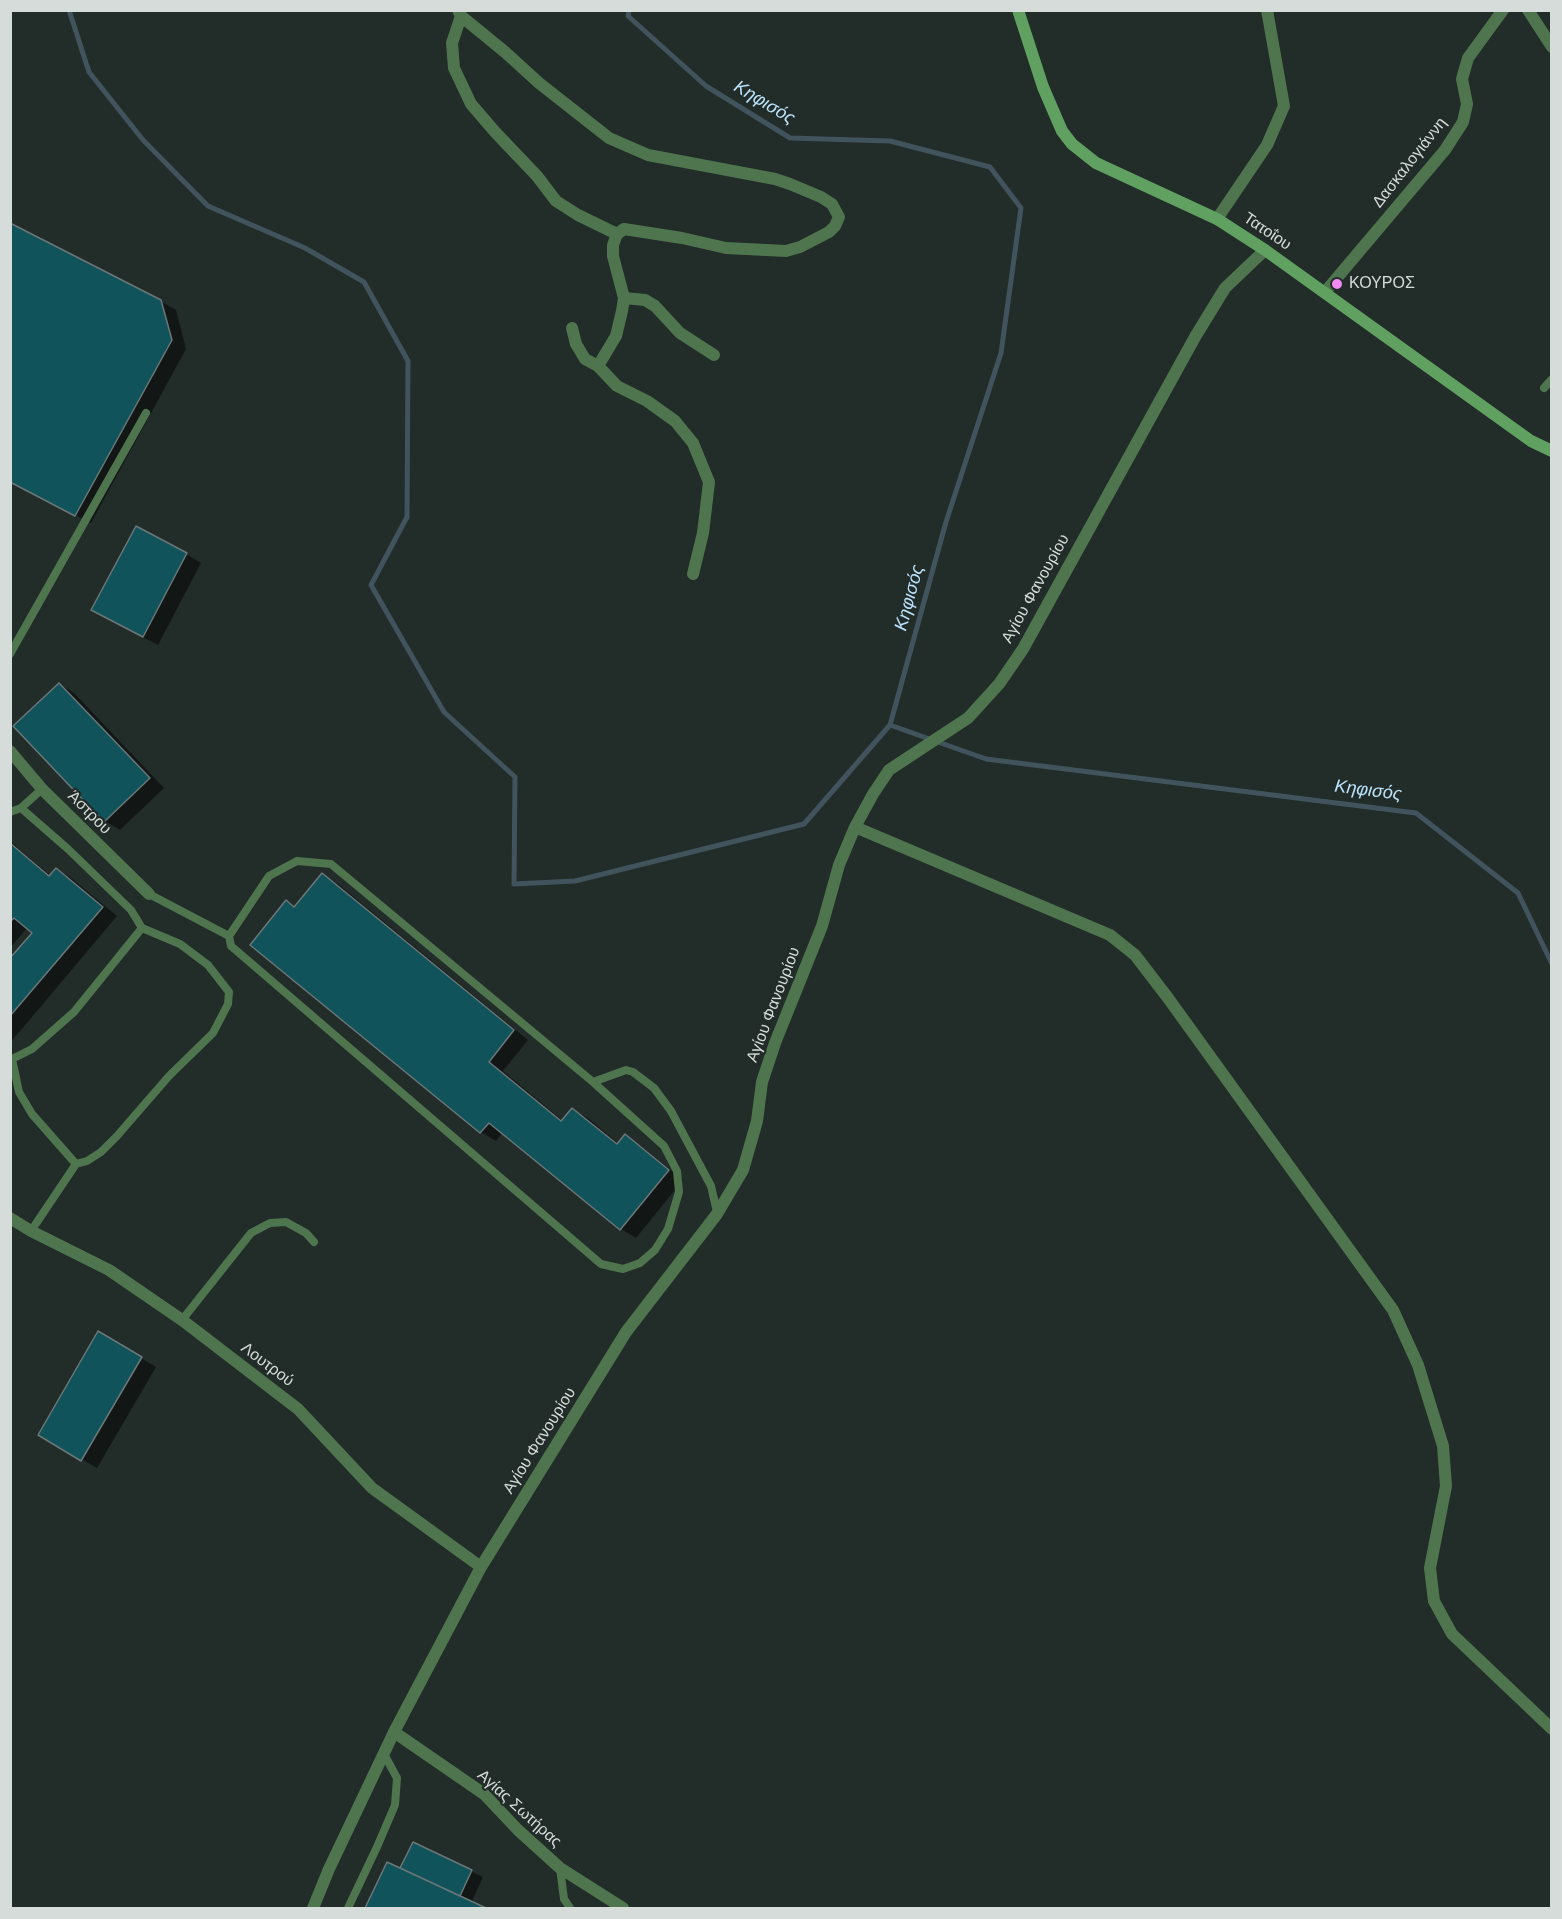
<!DOCTYPE html>
<meta charset="utf-8">
<style>
body{margin:0}
#map{position:relative;width:1562px;height:1919px;overflow:hidden;background:#222c29;font-family:"DM Sans",sans-serif}
canvas{display:block}
.frame{position:absolute;inset:0;border:12px solid #d5dcda;pointer-events:none}
</style>
<div id="map">
<canvas width="1562" height="1919"></canvas>
<div class="frame"></div>
</div>
<script>
const ctx = document.querySelector('canvas').getContext('2d');
ctx.lineJoin = 'round';
function paint(path, color) {
  ctx.fillStyle = color;
  ctx.fill(path, 'evenodd');
}
function toPath(rows) {
  const path = new Path2D();
  for (const r of rows) {
    path.moveTo(r[0], r[1]);
    for (let i = 2; i < r.length; i += 2) path.lineTo(r[i], r[i + 1]);
  }
  return path;
}
function trace(path, color, width, dash) {
  ctx.strokeStyle = color;
  ctx.lineWidth = width;
  ctx.lineCap = dash ? 'butt' : 'round';
  ctx.setLineDash(dash || []);
  ctx.stroke(path);
}
function drawText(font, color, halo, rows, align = 'center') {
  ctx.font = font + ' "DM Sans",sans-serif';
  ctx.lineWidth = 4.5;
  ctx.setLineDash([]);
  ctx.textBaseline = 'middle';
  ctx.strokeStyle = halo;
  ctx.fillStyle = color;
  for (const [text, x, y, turn = 0] of rows) {
    ctx.save();
    ctx.translate(x, y);
    ctx.rotate((+turn || 0) * Math.PI / 180);
    ctx.textAlign = isNaN(turn) ? turn : align;
    if (halo) ctx.strokeText(text, 0, 0);
    ctx.fillText(text, 0, 0);
    ctx.restore();
  }
}
paint(toPath([
 [160,301,176,310,186,349,91,523,10,482],
 [186,554,201,563,158,645,108,619],
 [59,684,74,693,164,788,120,830,105,821],
 [10,841,51,876,57,869,71,878,117,916,10,1043,10,961,34,933,28,927,10,948],
 [323,875,338,884,528,1040,503,1071,563,1121,573,1110,588,1118,619,1144,625,1136,640,1145,683,1180,636,1238,621,1229,503,1132,496,1141,481,1132,252,945,286,902,296,908],
 [99,1333,156,1367,97,1468,40,1435],
 [413,1844,483,1877,471,1903,483,1908,367,1908,387,1864,407,1873]
]), '#0007');
trace(toPath([
 [69,10,89,72,143,140,208,206,305,248,364,282,408,361,407,517,371,585,444,712,515,777,514,884,575,881,804,824,890,725],
 [629,10,628,16,706,86,790,138,890,141,990,167,1021,208,1001,353,946,522,890,725,986,759,1416,813,1518,893,1552,964]
]), '#41545d', 5);
const building = toPath([
 [10,223,161,300,172,340,75,516,10,482,10,223],
 [136,526,187,553,143,637,91,610,136,526],
 [59,683,150,778,104,822,13,726,59,683],
 [10,843,49,876,56,868,103,907,10,1016,10,958,32,933,14,918,10,922,10,843],
 [322,873,514,1030,489,1062,561,1121,572,1108,617,1144,625,1134,669,1170,620,1230,489,1123,480,1133,250,945,286,900,294,907,322,873],
 [98,1331,142,1357,81,1461,38,1435,98,1331],
 [413,1842,472,1870,460,1896,400,1868,413,1842],
 [387,1862,400,1868,486,1908,365,1908,387,1862]
]);
paint(building, '#10535a');
trace(building, '#6b7778', 1.5);
trace(toPath([
 [1544,388,1552,379],
 [10,654,146,413],
 [10,812,21,808,42,789],
 [297,861,331,864,593,1082,664,1146,677,1171,679,1192,668,1229,655,1250,640,1263,623,1269,601,1264,231,946,229,936,269,876,297,861],
 [149,894,229,936],
 [12,1059,19,1092,32,1114,76,1164,87,1161,101,1152,117,1136,169,1076,213,1033,228,1004,229,992,208,965,180,944,142,928,131,910,68,849,21,808],
 [10,1060,32,1049,74,1012,142,928],
 [593,1082,626,1070,633,1072,654,1088,671,1111,711,1186,717,1212],
 [31,1231,76,1164],
 [182,1320,251,1233,270,1223,286,1222,306,1233,314,1242],
 [560,1868,564,1899,570,1908],
 [348,1908,377,1847,395,1805,397,1778,384,1754]
]), '#4e754e', 8);
trace(toPath([
 [458,10,461,16,505,52,539,83,609,138,648,155,775,179,790,184,821,197,832,204,839,217,835,226,829,232,800,247,786,251,726,248,682,238,624,229,617,234,613,245,613,256,624,298,622,311,616,336,598,366],
 [1528,10,1552,47],
 [461,16,452,43,454,68,471,104,496,133,537,176,556,201,578,215,617,234],
 [1217,219,1267,145,1284,106,1267,10],
 [1325,292,1445,150,1463,122,1467,104,1462,79,1468,58,1503,10],
 [624,298,645,300,655,306,680,333,714,355],
 [572,328,576,344,585,359,598,366,617,386,647,401,675,421,693,443,709,482,703,533,693,574],
 [10,751,42,789,149,894],
 [855,827,1110,935,1135,955,1168,998,1393,1310,1418,1365,1443,1446,1446,1486,1430,1568,1434,1601,1452,1634,1552,1729],
 [10,1218,31,1231,109,1270,182,1320,298,1409,372,1488,481,1567],
 [394,1732,484,1794,518,1830,560,1868,623,1908],
 [313,1908,329,1869,394,1732,481,1567,626,1332,717,1214,743,1170,757,1121,762,1082,775,1043,822,926,839,865,855,827,873,794,889,770,968,718,999,684,1023,649,1195,337,1225,288,1265,250]
]), '#4e754e', 12);
trace(toPath([
 [1018,10,1043,87,1062,131,1072,144,1096,163,1217,219,1265,250,1531,441,1552,451]
]), '#60a060', 12);
for (const [x, y, r, color] of [
 [1337,284,6,"#f28af3"]
]) {
  const dot = new Path2D();
  dot.arc(x, y, r, 0, 2 * Math.PI);
  ctx.fillStyle = color;
  ctx.fill(dot);
  trace(dot, '#222c29', 2);
}
drawText('16px', '#d5dcda', '#222c29', [
 ["Δασκαλογιάννη",1410,163,-52],
 ["Τατοΐου",1267,232,34],
 ["Αγίου Φανουρίου",1036,589,-61],
 ["Άστρου",89,813,45],
 ["Αγίου Φανουρίου",774,1005,-69],
 ["Λουτρού",267,1365,37],
 ["Αγίου Φανουρίου",540,1441,-58],
 ["Αγίας Σωτήρας",519,1809,42]
]);
drawText('16px', '#d5dcda', '#222c29', [
 ["ΚΟΥΡΟΣ",1349,284]
], 'left');
drawText('italic 18px', '#bae3fb', '#222c29', [
 ["Κηφισός",764,103,31],
 ["Κηφισός",910,598,-75],
 ["Κηφισός",1368,791,7]
]);
</script>
